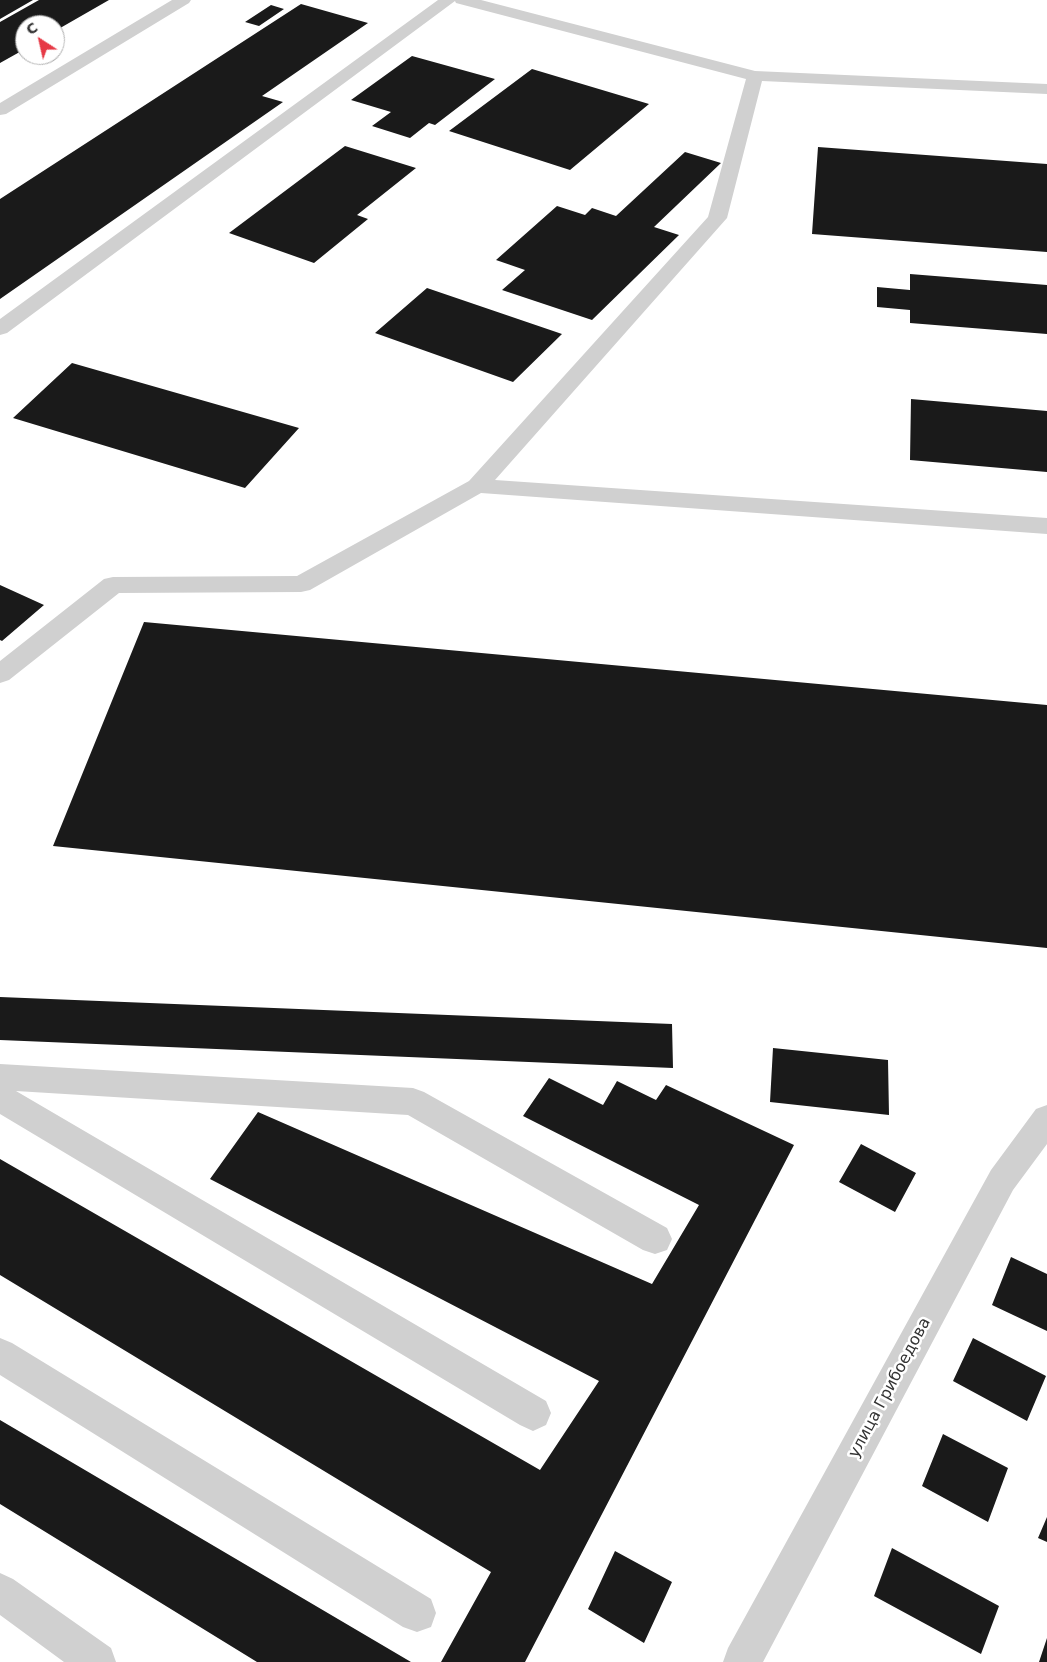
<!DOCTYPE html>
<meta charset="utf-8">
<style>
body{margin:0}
#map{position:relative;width:1047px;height:1662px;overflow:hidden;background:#fff;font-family:"DejaVu Sans",sans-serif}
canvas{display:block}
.north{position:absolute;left:15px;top:15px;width:50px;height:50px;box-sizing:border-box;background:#fff;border:1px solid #adadad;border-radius:50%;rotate:325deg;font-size:14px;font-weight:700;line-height:20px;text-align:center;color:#333}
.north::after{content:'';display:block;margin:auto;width:18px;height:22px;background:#e63946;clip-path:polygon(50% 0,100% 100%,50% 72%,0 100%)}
</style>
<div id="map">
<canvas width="1047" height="1662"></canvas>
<div class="north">С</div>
</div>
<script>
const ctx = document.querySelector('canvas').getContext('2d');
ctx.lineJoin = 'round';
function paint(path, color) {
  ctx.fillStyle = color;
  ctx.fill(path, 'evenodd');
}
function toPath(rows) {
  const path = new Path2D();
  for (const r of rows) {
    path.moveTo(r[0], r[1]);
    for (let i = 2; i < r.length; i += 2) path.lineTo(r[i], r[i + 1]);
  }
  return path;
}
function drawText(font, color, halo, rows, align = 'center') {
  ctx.font = font + ' "DejaVu Sans",sans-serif';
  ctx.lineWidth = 5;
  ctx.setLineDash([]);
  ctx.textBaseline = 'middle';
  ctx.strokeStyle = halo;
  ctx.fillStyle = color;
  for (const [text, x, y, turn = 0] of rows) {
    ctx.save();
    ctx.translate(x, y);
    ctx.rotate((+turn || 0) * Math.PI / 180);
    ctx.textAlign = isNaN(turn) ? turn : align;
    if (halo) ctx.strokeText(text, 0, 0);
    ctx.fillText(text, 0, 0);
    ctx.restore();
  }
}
paint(toPath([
 [0,0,33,0,0,19],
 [39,0,109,0,55,31,55,25,25,25,25,49,0,63,0,22],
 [301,4,368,23,262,96,283,102,0,299,0,199],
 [271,5,284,9,259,26,245,22],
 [412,56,495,79,435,125,429,123,410,138,372,126,391,112,351,100],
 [532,69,649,104,570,170,449,131],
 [345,146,416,168,357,215,368,219,314,263,229,233],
 [818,147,1047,164,1047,252,812,234],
 [685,152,721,163,654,227,679,235,592,320,502,290,525,270,496,260,557,206,585,215,592,208,616,216],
 [910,274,1047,285,1047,334,910,323,910,310,877,307,877,287,910,290],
 [427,288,562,334,513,382,375,333],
 [72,363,299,428,245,488,13,418],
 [911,399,1047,411,1047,472,910,460],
 [0,585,44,605,2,641,0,640],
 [144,622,1047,705,1047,948,53,846],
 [0,997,672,1024,673,1068,0,1040],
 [773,1048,888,1060,889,1115,770,1102],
 [549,1078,603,1105,617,1081,656,1100,666,1085,794,1145,525,1662,441,1662,491,1572,0,1275,0,1159,540,1470,599,1381,210,1179,258,1112,652,1284,699,1205,523,1116],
 [861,1144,916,1173,895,1212,839,1182],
 [1011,1257,1047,1274,1047,1331,992,1305],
 [973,1338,1046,1376,1027,1421,953,1381],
 [0,1420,411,1662,257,1662,0,1504],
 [943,1434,1008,1468,988,1522,922,1486],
 [1047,1517,1047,1542,1038,1538],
 [892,1548,999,1606,981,1654,874,1596],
 [615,1551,672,1582,644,1643,588,1609],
 [1047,1638,1047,1662,1039,1662]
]), '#1a1a1a');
paint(toPath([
 [172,0,191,0,189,3,6,114,0,115,0,103,172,0],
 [438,0,481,0,755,71,1047,84,1047,94,762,81,727,218,495,480,1047,518,1047,534,481,493,310,590,301,592,119,593,9,680,0,683,0,661,104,579,113,577,297,576,469,481,708,217,746,79,456,3,455,1,7,333,0,335,0,319,438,0],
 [0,1064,413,1088,424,1092,667,1228,672,1239,667,1250,655,1254,643,1250,408,1115,16,1091,546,1401,551,1413,546,1425,533,1431,520,1425,0,1114,0,1064],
 [1047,1105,1047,1144,1013,1190,763,1662,723,1662,728,1648,991,1170,1036,1109,1047,1105],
 [0,1338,12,1343,431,1599,436,1613,431,1627,417,1632,403,1627,0,1375,0,1338],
 [0,1573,13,1579,111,1648,116,1662,64,1662,0,1615,0,1573]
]), '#d0d0d0');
drawText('16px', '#333', '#fff', [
 ["улица Грибоедова",890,1388,-62]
]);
</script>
